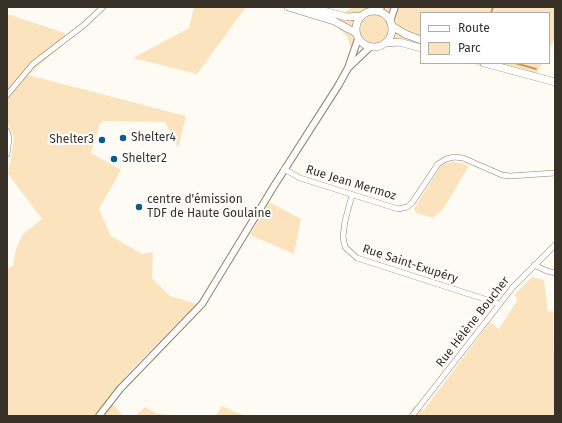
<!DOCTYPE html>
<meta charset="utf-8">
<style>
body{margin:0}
#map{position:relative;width:562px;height:423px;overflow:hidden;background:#fefbf5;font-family:"Fira Sans",sans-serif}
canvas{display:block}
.frame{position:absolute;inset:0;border:8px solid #383127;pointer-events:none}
.legend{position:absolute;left:420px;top:12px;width:130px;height:52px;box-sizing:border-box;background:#fff;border:1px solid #afada9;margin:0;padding:5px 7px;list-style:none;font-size:12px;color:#383127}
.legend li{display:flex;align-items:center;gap:8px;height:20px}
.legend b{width:20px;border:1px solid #afada9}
</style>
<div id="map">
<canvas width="562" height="423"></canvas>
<div class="frame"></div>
<ul class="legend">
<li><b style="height:5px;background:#fff"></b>Route</li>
<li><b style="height:11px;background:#fbe3be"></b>Parc</li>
</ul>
</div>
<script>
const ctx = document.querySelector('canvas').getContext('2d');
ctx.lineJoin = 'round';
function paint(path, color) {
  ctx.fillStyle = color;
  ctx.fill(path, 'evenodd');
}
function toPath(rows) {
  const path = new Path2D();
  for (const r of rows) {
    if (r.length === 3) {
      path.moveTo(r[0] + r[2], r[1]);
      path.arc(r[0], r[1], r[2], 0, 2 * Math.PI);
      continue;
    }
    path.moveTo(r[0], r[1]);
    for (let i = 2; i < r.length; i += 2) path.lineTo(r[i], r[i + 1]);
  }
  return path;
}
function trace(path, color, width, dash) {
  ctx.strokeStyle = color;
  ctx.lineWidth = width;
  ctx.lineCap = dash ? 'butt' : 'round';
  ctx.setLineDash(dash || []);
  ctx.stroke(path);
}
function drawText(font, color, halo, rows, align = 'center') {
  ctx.font = font + ' "Fira Sans",sans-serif';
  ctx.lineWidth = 4;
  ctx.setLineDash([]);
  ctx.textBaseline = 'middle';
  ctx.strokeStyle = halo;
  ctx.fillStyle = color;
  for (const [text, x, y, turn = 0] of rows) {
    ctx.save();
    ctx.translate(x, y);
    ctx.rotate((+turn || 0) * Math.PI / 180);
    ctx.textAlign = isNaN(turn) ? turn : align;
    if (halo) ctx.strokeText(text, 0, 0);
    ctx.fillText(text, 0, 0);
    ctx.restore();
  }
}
paint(toPath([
 [194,7,246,7,197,74,133,58,189,28],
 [352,7,555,7,555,38,549,50,549,13,421,13,421,49,397,43,376,51,350,46,347,36,332,23],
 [7,14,65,33,65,43,28,75,186,116,178,148,165,122,103,121,100,124,91,153,121,170,99,209,111,236,142,254,153,252,152,278,170,296,197,304,129,372,109,399,123,416,7,416,7,269,13,266,16,249,23,234,42,219,8,174,14,138,7,122],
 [470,63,542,63,534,80],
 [453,162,461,163,469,166,443,209,433,218,416,213,414,209,440,167,446,163],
 [269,202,301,219,294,254,250,235],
 [532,277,544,280,548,312,553,311,555,416,409,416,414,405,423,411,490,322,499,329,518,299,514,295],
 [222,406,224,407,245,416,216,416],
 [145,407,156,413,172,416,135,416]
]), '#fbe3be');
trace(toPath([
 [491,13,493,7],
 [515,63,536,69]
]), '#c09e64', 2);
const minor = toPath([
 [7,95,33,64,84,25,103,7],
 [7,131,9,139,7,154],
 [284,169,300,178,398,209,407,207,412,203,438,164,446,159,454,157,463,158,502,175,510,176,555,173],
 [352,195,345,221,343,237,345,247,357,258,500,304],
 [534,265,547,271,555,273],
 [412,416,513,287,555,245]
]);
const tertiary = toPath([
 [374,11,381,7],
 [390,21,395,7],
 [349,67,370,47],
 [99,416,120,389,202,304,274,186,338,86,348,68,358,39]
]);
const secondary = toPath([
 [288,7,334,21,356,33],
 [308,7,347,17,361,16],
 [374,29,18],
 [392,26,405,34,421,40],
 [386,43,399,42,421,48],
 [484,63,555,82]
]);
trace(minor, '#8f8067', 6);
trace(tertiary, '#8f8067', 8);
trace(secondary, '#8f8067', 8);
trace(minor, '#fff', 5);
trace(tertiary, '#fff', 6);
trace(secondary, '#fff', 7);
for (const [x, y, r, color] of [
 [123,138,4,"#095c8f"],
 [102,140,4,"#095c8f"],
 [114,159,4,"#095c8f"],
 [139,207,4,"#095c8f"]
]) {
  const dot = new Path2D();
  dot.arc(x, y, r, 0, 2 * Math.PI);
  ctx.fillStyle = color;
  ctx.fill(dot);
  trace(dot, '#fff', 1.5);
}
drawText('12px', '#383127', '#fff', [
 ["Shelter4",131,138],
 ["Shelter3",94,140,"right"],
 ["Shelter2",122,159],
 ["centre d'émission",147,200],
 ["TDF de Haute Goulaine",147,214]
], 'left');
drawText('12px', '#383127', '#fff', [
 ["Rue Jean Mermoz",351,183,17],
 ["Rue Saint-Exupéry",410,264,18],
 ["Rue Hélène Boucher",473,322,-52]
]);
</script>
